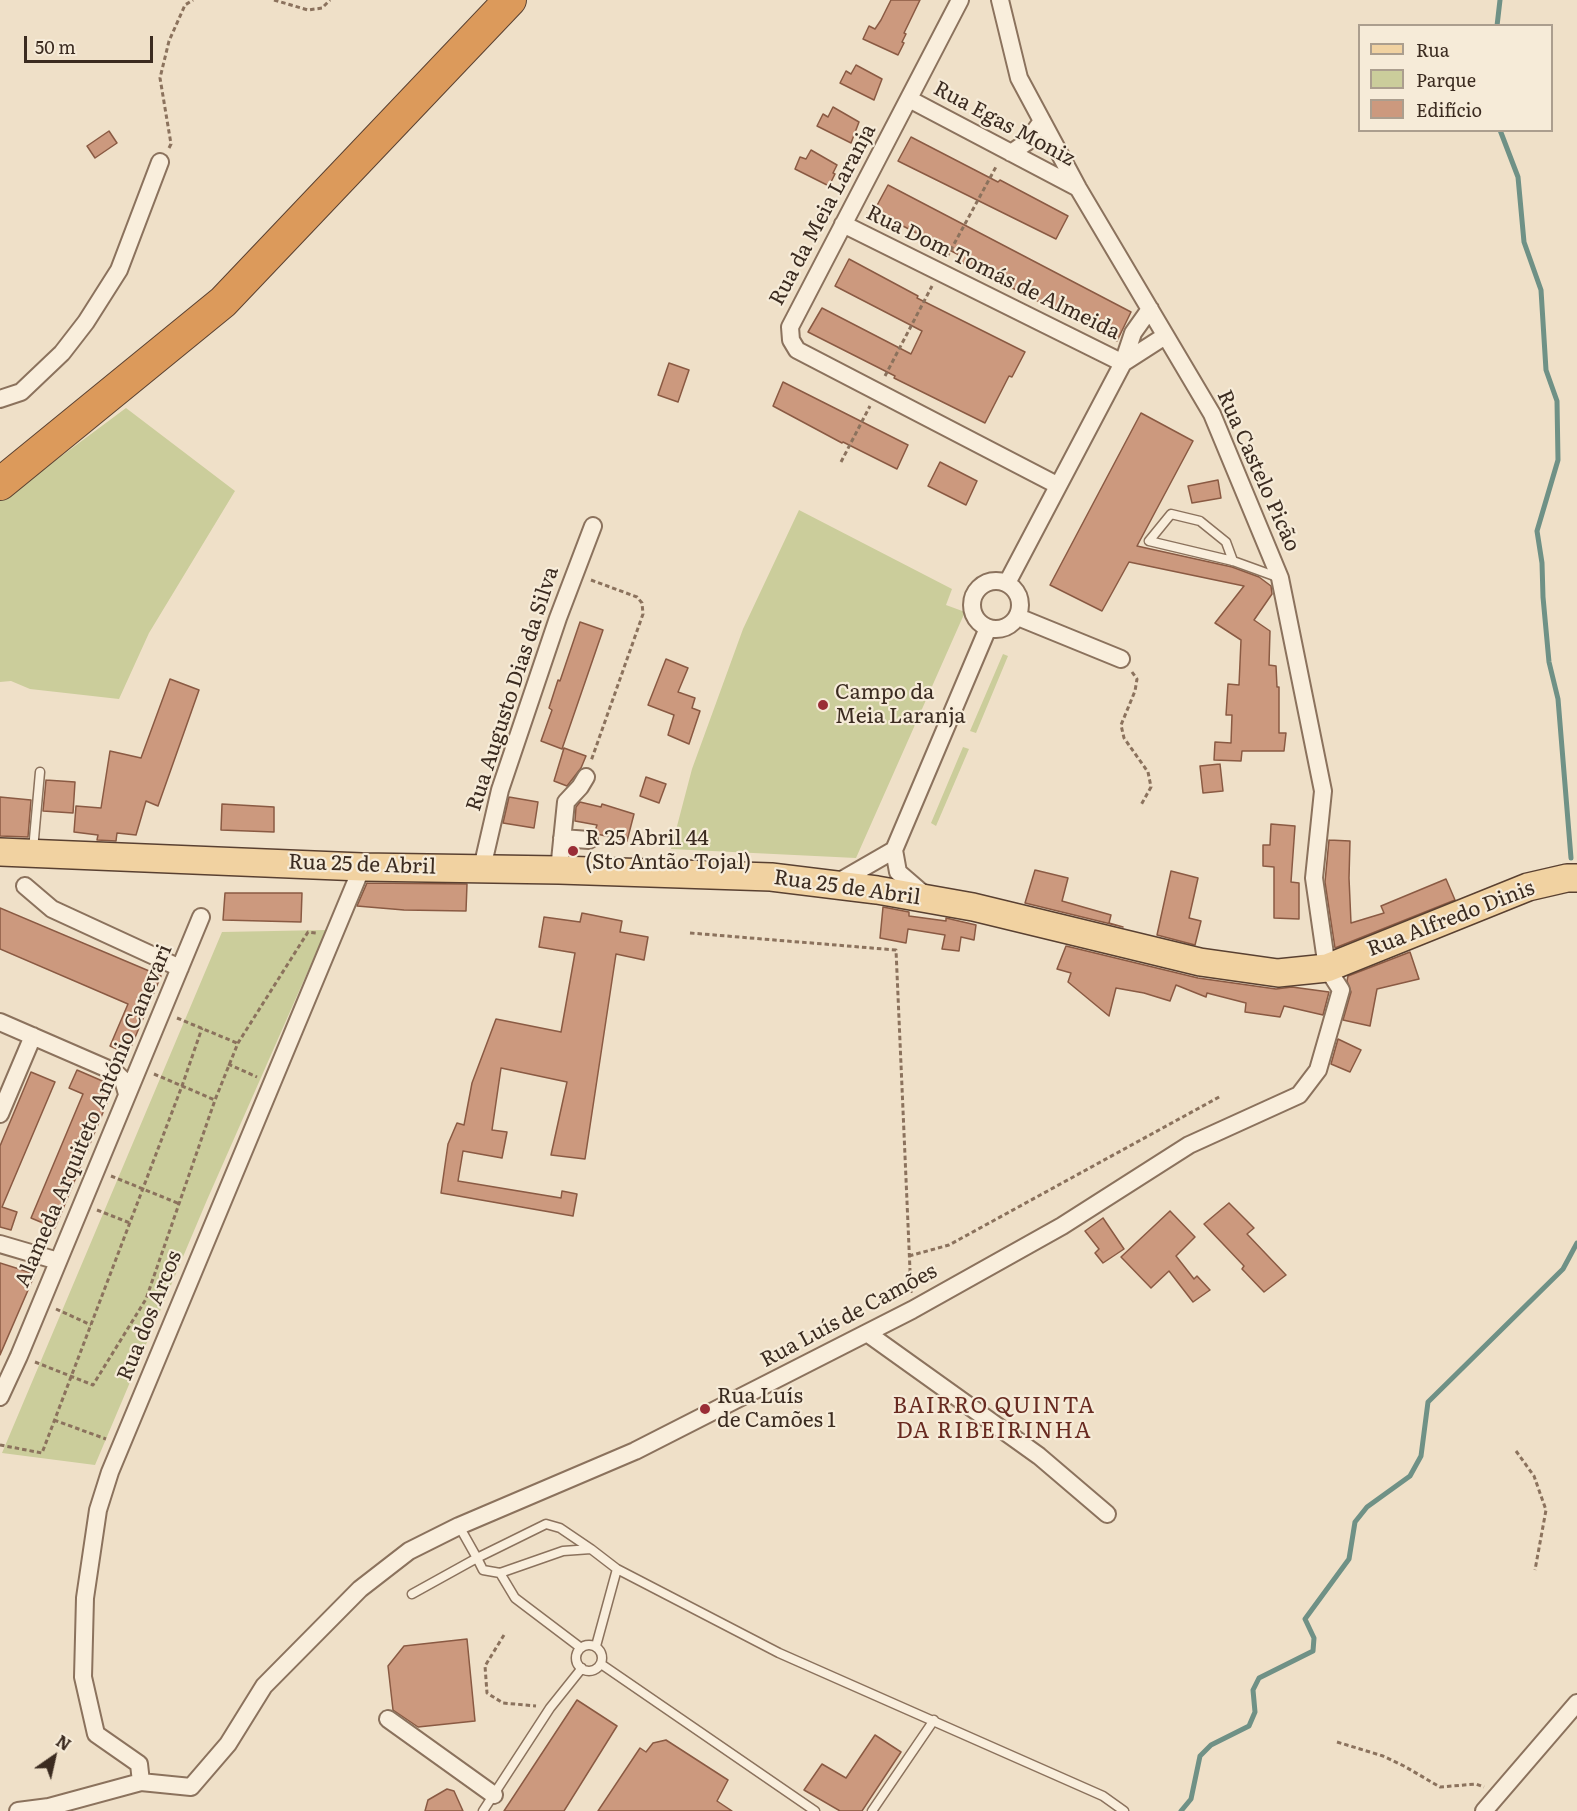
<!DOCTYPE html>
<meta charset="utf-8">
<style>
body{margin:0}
#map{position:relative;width:1577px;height:1811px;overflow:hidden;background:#efe0c8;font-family:Literata,serif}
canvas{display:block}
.legend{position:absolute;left:1358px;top:24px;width:195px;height:108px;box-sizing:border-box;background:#f6ebd8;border:2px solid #ab9e8e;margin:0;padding:8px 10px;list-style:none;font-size:18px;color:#3b2b20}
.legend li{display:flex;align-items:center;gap:12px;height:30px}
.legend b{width:30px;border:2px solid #ab9e8e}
.north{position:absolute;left:24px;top:1727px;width:60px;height:60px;-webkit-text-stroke:4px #f6ebd8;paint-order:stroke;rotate:34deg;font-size:16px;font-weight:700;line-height:24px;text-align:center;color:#3b2b20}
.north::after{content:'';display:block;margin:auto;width:21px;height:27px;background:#3b2b20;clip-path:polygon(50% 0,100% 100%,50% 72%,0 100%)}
.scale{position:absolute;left:24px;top:36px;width:129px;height:27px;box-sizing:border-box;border:3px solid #3b2b20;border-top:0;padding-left:8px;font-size:18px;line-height:21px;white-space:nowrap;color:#3b2b20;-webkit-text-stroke:4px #f6ebd8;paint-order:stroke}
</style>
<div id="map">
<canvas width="1577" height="1811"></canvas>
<ul class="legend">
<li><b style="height:8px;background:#f1d2a1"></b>Rua</li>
<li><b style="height:16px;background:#cbcd9b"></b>Parque</li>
<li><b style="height:16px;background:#cc997e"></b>Edifício</li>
</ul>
<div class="north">N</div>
<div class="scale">50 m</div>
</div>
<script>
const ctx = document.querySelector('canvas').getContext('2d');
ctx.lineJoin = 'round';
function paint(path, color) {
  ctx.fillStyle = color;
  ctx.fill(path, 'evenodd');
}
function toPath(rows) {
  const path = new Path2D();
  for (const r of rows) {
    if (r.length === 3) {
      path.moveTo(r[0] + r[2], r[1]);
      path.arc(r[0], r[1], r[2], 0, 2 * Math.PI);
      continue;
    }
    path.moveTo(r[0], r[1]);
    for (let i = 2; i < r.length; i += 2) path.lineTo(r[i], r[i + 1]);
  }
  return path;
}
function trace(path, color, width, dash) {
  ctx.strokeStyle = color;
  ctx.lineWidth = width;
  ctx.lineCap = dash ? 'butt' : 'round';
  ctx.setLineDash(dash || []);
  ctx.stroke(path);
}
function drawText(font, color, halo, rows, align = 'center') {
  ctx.font = font + ' Literata,serif';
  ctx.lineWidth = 4.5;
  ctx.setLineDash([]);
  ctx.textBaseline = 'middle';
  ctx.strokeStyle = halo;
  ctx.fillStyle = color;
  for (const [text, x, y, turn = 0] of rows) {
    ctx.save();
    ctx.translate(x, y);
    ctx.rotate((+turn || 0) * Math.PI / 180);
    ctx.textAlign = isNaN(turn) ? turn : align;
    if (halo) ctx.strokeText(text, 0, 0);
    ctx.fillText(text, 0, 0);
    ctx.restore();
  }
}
paint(toPath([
 [126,408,235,491,149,633,119,699,30,689,11,681,0,682,0,498,48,466],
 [799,510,952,589,946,605,965,612,856,858,671,849,692,769,743,629],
 [1003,654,1008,656,976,733,970,731],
 [963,747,969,749,936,826,931,823],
 [326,930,207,1200,95,1465,2,1453,222,932]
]), '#cbcd9b');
trace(toPath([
 [1497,26,1500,0],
 [1500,130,1518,177,1524,242,1541,290,1546,370,1557,401,1558,460,1537,531,1542,563,1543,597,1549,662,1558,699,1571,858],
 [1181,1811,1191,1799,1200,1756,1211,1745,1249,1726,1255,1712,1253,1690,1259,1678,1313,1651,1314,1638,1305,1619,1349,1559,1355,1522,1367,1507,1410,1476,1421,1456,1428,1402,1563,1269,1577,1243]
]), '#6f9186', 5);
const building = toPath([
 [891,0,920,0,904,33,906,34,902,42,904,43,898,55,863,39,869,26,875,29,881,20,891,0],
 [856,65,882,79,874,100,840,83,846,71,851,74,856,65],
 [833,107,859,122,851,143,817,126,823,114,828,117,833,107],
 [109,131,117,143,95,158,87,146,109,131],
 [911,137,998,182,1000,180,1068,216,1056,239,898,161,911,137],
 [811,150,837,165,833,173,835,174,829,186,795,169,800,157,806,159,811,150],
 [888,185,1131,312,1117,341,959,261,961,256,874,211,888,185],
 [849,259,918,296,917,298,1025,352,1012,377,1009,376,985,423,894,378,895,376,808,332,822,308,911,354,922,331,835,286,849,259],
 [669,363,689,370,678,402,658,395,669,363],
 [783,382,908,445,897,469,843,442,842,443,773,406,783,382],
 [1141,413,1193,441,1137,546,1232,567,1259,577,1271,586,1272,594,1254,620,1270,631,1269,665,1276,666,1277,687,1279,687,1279,733,1286,733,1284,751,1242,751,1241,761,1214,760,1215,742,1231,743,1232,715,1226,715,1228,684,1239,685,1241,640,1215,623,1244,586,1129,562,1102,611,1050,585,1141,413],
 [940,462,977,481,966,505,928,486,940,462],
 [1218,480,1221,498,1192,503,1188,486,1218,480],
 [580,622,603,630,562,749,541,741,552,710,549,708,558,680,560,681,580,622],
 [666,659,688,668,678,692,695,698,692,708,700,711,689,744,668,735,674,715,648,705,666,659],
 [170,679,199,690,158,806,146,801,136,835,117,833,116,841,97,840,98,835,74,832,76,806,101,808,110,751,141,758,170,679],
 [564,748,586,756,581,768,567,786,554,781,564,748],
 [1220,764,1223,791,1203,793,1200,766,1220,764],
 [646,777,666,784,659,803,640,796,646,777],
 [46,780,75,782,73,813,43,811,46,780],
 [0,797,31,800,28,837,0,836,0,797],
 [509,797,538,802,534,828,503,823,509,797],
 [580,802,601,807,602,804,634,814,627,841,597,834,595,831,597,825,575,821,576,807,580,802],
 [222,804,274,807,274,832,221,830,222,804],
 [1271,824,1295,826,1291,882,1299,883,1299,919,1274,918,1274,867,1263,866,1263,845,1270,845,1271,824],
 [1329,840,1350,841,1349,878,1351,923,1384,913,1381,906,1446,879,1455,900,1335,948,1325,882,1329,840],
 [1035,870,1068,878,1062,901,1111,915,1109,923,1123,927,1025,903,1035,870],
 [1171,871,1198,878,1189,918,1201,921,1195,945,1157,935,1171,871],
 [367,883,467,884,466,911,404,910,357,906,367,883],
 [225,893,302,893,301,922,223,920,225,893],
 [883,907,909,912,909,916,946,921,946,918,976,925,974,940,961,937,959,951,942,949,945,935,908,929,906,943,880,938,883,907],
 [0,908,161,976,128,1054,110,1046,128,1004,0,949,0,908],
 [582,913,622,921,620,932,648,937,644,960,616,954,585,1159,551,1155,567,1082,501,1068,492,1130,507,1132,502,1158,463,1151,458,1181,561,1198,562,1191,577,1194,573,1216,441,1193,448,1144,457,1123,464,1125,472,1083,496,1019,561,1032,575,953,539,947,544,917,580,922,582,913],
 [1066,946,1198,978,1276,989,1292,987,1329,992,1323,1015,1284,1006,1280,1017,1245,1012,1246,1003,1207,993,1206,997,1176,985,1170,1001,1144,993,1116,988,1109,1016,1068,982,1071,973,1057,969,1066,946],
 [1410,952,1419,979,1377,989,1370,1026,1343,1020,1351,992,1347,981,1348,976,1410,952],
 [1338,1039,1361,1050,1350,1072,1331,1064,1338,1039],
 [77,1070,114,1086,55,1228,31,1218,83,1094,69,1088,77,1070],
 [31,1072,55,1082,2,1207,17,1212,11,1230,0,1227,0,1146,31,1072],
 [1229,1203,1254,1228,1247,1234,1286,1275,1264,1292,1242,1269,1244,1266,1204,1224,1229,1203],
 [1170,1211,1195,1237,1176,1256,1194,1279,1197,1276,1210,1290,1193,1302,1169,1271,1151,1288,1121,1257,1170,1211],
 [1103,1218,1124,1249,1103,1263,1095,1253,1099,1249,1085,1231,1103,1218],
 [0,1263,35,1274,0,1355,0,1263],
 [467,1639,475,1721,418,1727,393,1710,388,1666,404,1646,467,1639],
 [577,1700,617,1726,564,1811,504,1811,577,1700],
 [875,1735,901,1752,862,1811,840,1811,804,1790,822,1764,846,1778,875,1735],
 [666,1740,728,1780,717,1801,732,1811,598,1811,640,1748,646,1752,653,1743,666,1740],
 [447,1789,454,1791,463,1811,425,1811,428,1800,447,1789]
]);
paint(building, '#cc997e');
trace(building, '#8a5a43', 1.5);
const lane = toPath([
 [1233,561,1226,542,1200,521,1171,514,1149,541,1233,561,1280,578],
 [33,850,40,772],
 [459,1526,477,1558,546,1524,560,1528,591,1549],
 [500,1573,515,1598,581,1648],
 [412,1594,477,1558,483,1570,500,1573,563,1551,591,1549,617,1569,779,1653,1103,1796,1124,1811],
 [589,1658,13],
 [596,1646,617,1569],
 [601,1664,815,1811],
 [483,1811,550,1708,582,1668],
 [872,1811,934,1720]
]);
const street = toPath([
 [960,0,790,327,791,340,797,350,1057,485],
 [909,99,1078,188],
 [1011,153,1027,142,1042,121],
 [843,224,1123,363],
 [1123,363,1165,336],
 [0,399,21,392,62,353,86,322,119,270,160,162],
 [996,605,24],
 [1007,583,1123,363,1133,333,1150,309],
 [1018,617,1121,659],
 [562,838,589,840],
 [482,868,500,790,558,618,593,526],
 [559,870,566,802,580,787,586,777],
 [835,884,894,850],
 [25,886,52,909,180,968],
 [927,897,898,872,894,850,988,628],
 [0,1022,115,1072,123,1080,127,1094],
 [0,1114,33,1036],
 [0,1244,58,1261],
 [867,1333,1039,1456,1107,1514],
 [0,1397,19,1356,201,917],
 [388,1719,494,1795],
 [141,1782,139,1764,96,1734,83,1677,85,1598,98,1510,110,1472,362,867],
 [18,1811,49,1807,141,1782,191,1787,228,1744,264,1686,360,1589,409,1551,459,1526,635,1451,912,1310,1062,1226,1189,1145,1299,1095,1318,1070,1341,990,1327,968,1314,878,1323,791,1280,578,1212,414,1078,188,1019,78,1000,0],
 [1484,1811,1577,1703]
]);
const primary = toPath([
 [0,852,362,867,559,870,771,877,877,890,973,907,1200,962,1278,973,1327,968,1528,887,1567,878,1577,878]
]);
const highway = toPath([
 [0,484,223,302,510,0]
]);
trace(lane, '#8b725d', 11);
trace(street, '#8b725d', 20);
trace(primary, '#594031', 30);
trace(highway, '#594031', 34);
trace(toPath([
 [274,0,308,10,322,8,330,0],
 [169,148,171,144,160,78,169,41,185,5,193,0],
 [947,257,997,165],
 [885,376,932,286],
 [841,462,870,406],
 [591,580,637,597,642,603,643,614,591,761],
 [1132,672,1137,679,1135,691,1121,725,1124,738,1148,772,1151,787,1141,805],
 [690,933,896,950,911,1293],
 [177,1018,237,1043],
 [228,1064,257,1077],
 [154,1074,215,1100],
 [111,1176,180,1204],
 [97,1210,130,1223],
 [909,1256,949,1245,1221,1096],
 [56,1309,91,1325],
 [35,1362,93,1385,146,1299,215,1100,238,1043,308,932,316,933],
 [54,1420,106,1439],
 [0,1445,42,1453,182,1086,202,1028],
 [1516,1451,1534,1476,1546,1510,1535,1570],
 [504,1635,485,1666,487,1693,503,1703,536,1706],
 [1337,1742,1383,1756,1404,1766,1440,1787,1476,1784,1484,1787]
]), '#8b725d', 3, [4.5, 3]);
trace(lane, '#f9eedc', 8);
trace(street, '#f9eedc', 16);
trace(primary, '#f1d2a1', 27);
trace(highway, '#dc9a5b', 32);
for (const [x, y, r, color] of [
 [823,705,6,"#9a2d36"],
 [573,851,6,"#9a2d36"],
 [705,1409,6,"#9a2d36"]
]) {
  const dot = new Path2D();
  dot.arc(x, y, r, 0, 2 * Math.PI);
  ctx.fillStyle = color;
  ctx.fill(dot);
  trace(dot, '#f6ebd8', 2);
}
drawText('21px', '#3b2b20', '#f6ebd8', [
 ["Rua Egas Moniz",1004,124,28],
 ["Rua da Meia Laranja",823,215,-62],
 ["Rua Dom Tomás de Almeida",993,273,26],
 ["Rua Castelo Picão",1258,471,66],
 ["Rua Augusto Dias da Silva",513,689,-72],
 ["Rua 25 de Abril",362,865,2],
 ["Rua 25 de Abril",847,888,8],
 ["Rua Alfredo Dinis",1451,919,-21],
 ["Alameda Arquiteto António Canevari",94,1116,-67],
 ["Rua dos Arcos",150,1316,-68],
 ["Rua Luís de Camões",849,1316,-28]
]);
drawText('21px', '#3b2b20', '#f6ebd8', [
 ["Campo da",835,693],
 ["Meia Laranja",835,717],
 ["R 25 Abril 44",585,839],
 ["(Sto Antão Tojal)",585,863],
 ["Rua Luís",717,1397],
 ["de Camões 1",717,1421]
], 'left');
ctx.letterSpacing = '1.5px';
drawText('22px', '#682a20', '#f6ebd8', [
 ["BAIRRO QUINTA",994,1407],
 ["DA RIBEIRINHA",994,1432]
]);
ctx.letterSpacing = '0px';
</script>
